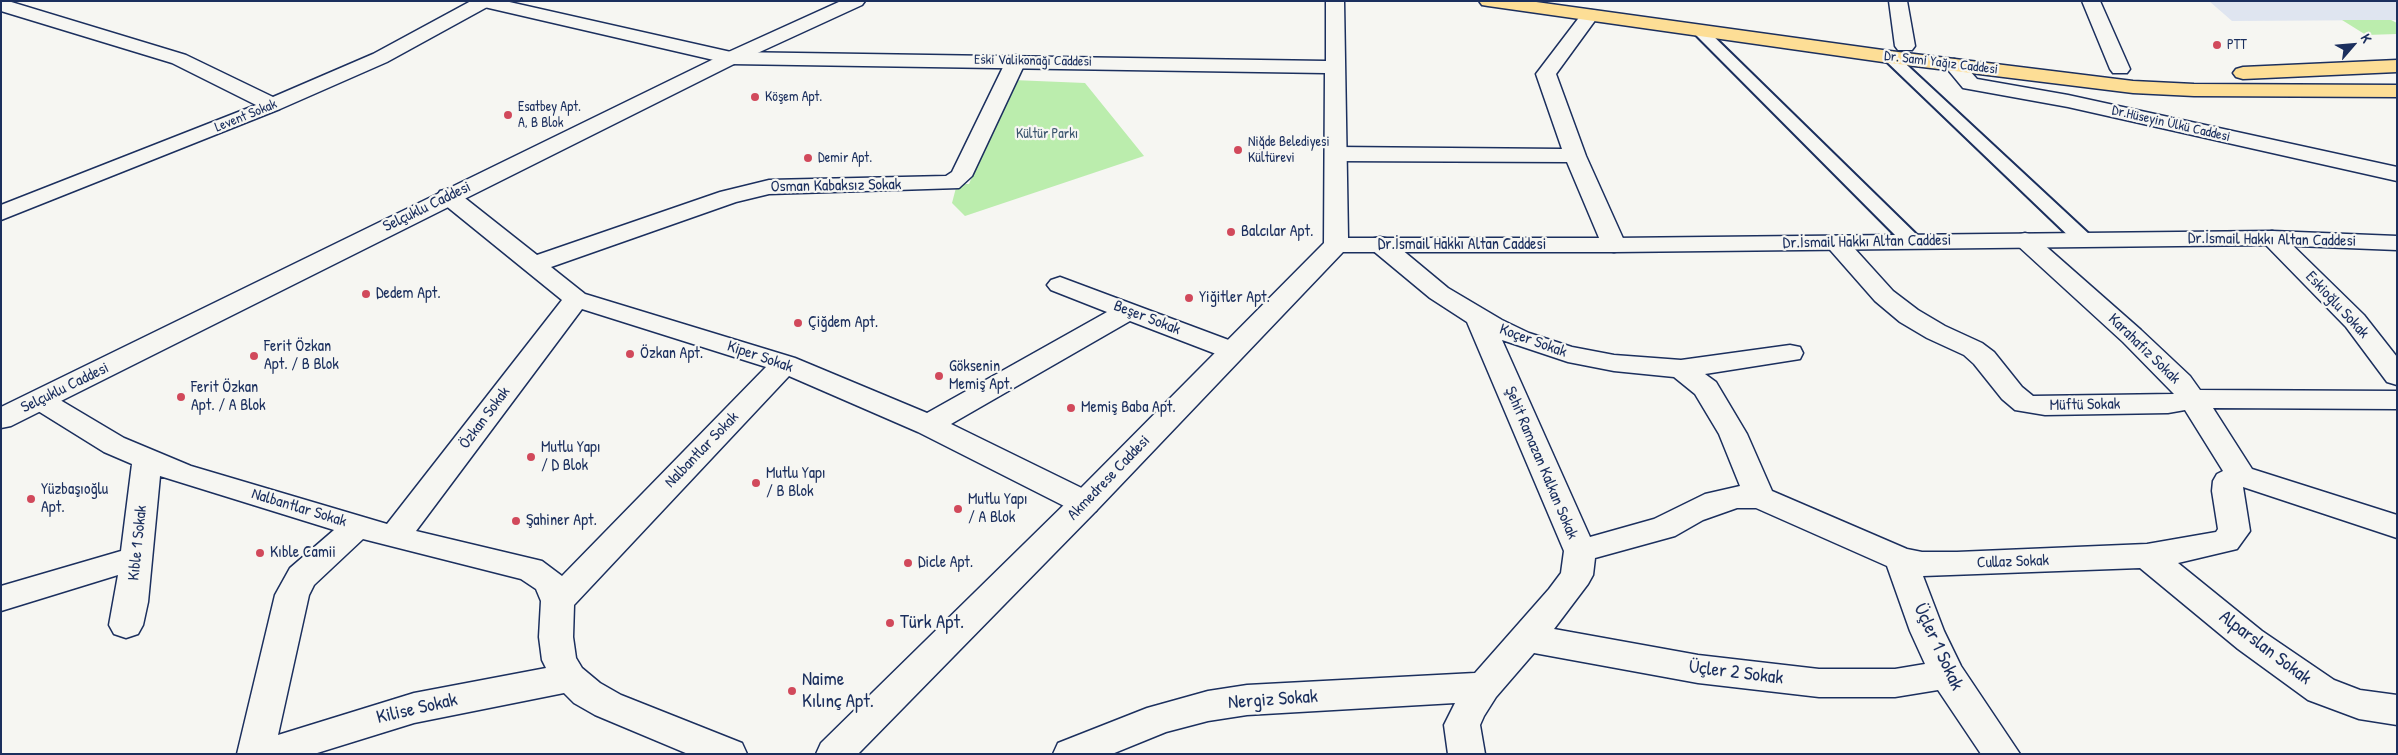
<!DOCTYPE html>
<meta charset="utf-8">
<style>
body{margin:0}
#map{position:relative;width:2398px;height:755px;overflow:hidden;background:#f6f6f2;font-family:"Patrick Hand",sans-serif}
canvas{display:block}
.frame{position:absolute;inset:0;border:2px solid #1b2f5e;pointer-events:none}
.north{position:absolute;left:2328px;top:20px;width:50px;height:50px;-webkit-text-stroke:4px #f6f6f2;paint-order:stroke;rotate:63deg;font-size:14px;font-weight:700;line-height:20px;text-align:center;color:#1b2f5e}
.north::after{content:'';display:block;margin:auto;width:18px;height:22px;background:#1b2f5e;clip-path:polygon(50% 0,100% 100%,50% 72%,0 100%)}
</style>
<div id="map">
<canvas width="2398" height="755"></canvas>
<div class="frame"></div>
<div class="north">K</div>
</div>
<script>
const ctx = document.querySelector('canvas').getContext('2d');
ctx.lineJoin = 'round';
function paint(path, color) {
  ctx.fillStyle = color;
  ctx.fill(path, 'evenodd');
}
function toPath(rows) {
  const path = new Path2D();
  for (const r of rows) {
    path.moveTo(r[0], r[1]);
    for (let i = 2; i < r.length; i += 2) path.lineTo(r[i], r[i + 1]);
  }
  return path;
}
function trace(path, color, width, dash) {
  ctx.strokeStyle = color;
  ctx.lineWidth = width;
  ctx.lineCap = dash ? 'butt' : 'round';
  ctx.setLineDash(dash || []);
  ctx.stroke(path);
}
function drawText(font, color, halo, rows, align = 'center') {
  ctx.font = font + ' "Patrick Hand",sans-serif';
  ctx.lineWidth = 4.5;
  ctx.setLineDash([]);
  ctx.textBaseline = 'middle';
  ctx.strokeStyle = halo;
  ctx.fillStyle = color;
  for (const [text, x, y, turn = 0] of rows) {
    ctx.save();
    ctx.translate(x, y);
    ctx.rotate((+turn || 0) * Math.PI / 180);
    ctx.textAlign = isNaN(turn) ? turn : align;
    if (halo) ctx.strokeText(text, 0, 0);
    ctx.fillText(text, 0, 0);
    ctx.restore();
  }
}
paint(toPath([
 [2209,1,2397,1,2397,20,2232,21]
]), '#dfe5f0');
paint(toPath([
 [2342,20,2391,20,2397,23,2397,34,2366,35],
 [1013,80,1085,83,1144,156,965,216,952,203,957,184,969,184]
]), '#bbedad');
const pedestrian = toPath([
 [1699,26,1704,27,1919,237,1921,241,1919,245,1905,245,1694,33,1692,30,1694,27,1699,26],
 [1890,53,1895,54,2090,235,2092,239,2090,243,2076,243,1885,60,1883,57,1890,53]
]);
const minor = toPath([
 [1,1,8,1,186,55,273,97,373,54,471,1,492,2,489,6,387,62,280,109,1,220,1,205,256,105,172,63,1,11,1,1],
 [1889,1,1907,1,1915,46,1912,50,1898,50,1895,46,1889,1],
 [2082,1,2100,1,2130,69,2127,73,2113,73,2110,69,2082,1],
 [1590,10,1596,11,1599,15,1556,74,1586,156,1626,245,1623,250,1614,252,1605,250,1602,245,1567,162,1336,161,1328,159,1325,154,1328,149,1336,147,1562,149,1536,74,1584,11,1590,10],
 [1016,55,1023,57,1026,61,972,176,959,188,769,194,736,202,551,267,585,294,795,358,927,413,1107,312,1051,290,1047,285,1051,280,1060,277,1242,345,1246,351,1242,357,1233,359,1224,357,1130,321,951,424,1096,495,1100,503,1096,511,1085,514,1074,511,918,432,789,376,574,605,573,637,576,658,582,668,600,683,621,695,742,743,747,754,688,754,595,715,574,703,564,693,414,723,314,754,237,754,275,595,290,568,334,530,160,476,148,602,143,625,138,634,126,638,114,634,109,625,118,575,1,611,1,586,121,551,132,464,104,452,30,406,26,400,30,394,40,391,50,394,124,438,191,466,387,524,562,300,440,201,437,196,440,191,448,189,456,191,537,255,720,192,769,180,946,176,952,172,1006,61,1009,57,1016,55],
 [582,309,766,367,562,576,542,561,416,531,582,309],
 [363,539,521,579,536,589,541,601,539,637,542,660,546,668,414,693,278,735,309,595,314,585,363,539],
 [2272,231,2280,233,2364,315,2397,357,2397,385,2387,382,2346,327,2264,243,2260,238,2264,233,2272,231],
 [2025,233,2033,235,2141,330,2190,376,2200,390,2397,391,2397,409,2213,408,2252,469,2397,515,2397,538,2243,487,2250,531,2237,549,2178,563,2262,631,2334,680,2360,690,2397,695,2397,725,2359,719,2308,700,2238,649,2140,568,1923,576,1944,631,1961,666,2020,754,1981,754,1938,690,1895,697,1819,697,1698,683,1534,653,1496,697,1484,716,1480,725,1485,754,1448,754,1444,725,1455,703,1247,715,1208,721,1166,732,1112,754,1053,754,1058,743,1147,708,1208,691,1247,685,1475,673,1549,589,1561,573,1564,551,1467,322,1430,298,1371,249,1368,244,1371,239,1380,237,1389,239,1448,288,1502,320,1529,333,1572,347,1614,355,1681,360,1790,345,1800,347,1803,353,1800,359,1705,374,1716,382,1747,434,1772,491,1907,549,1922,552,1957,552,2147,544,2216,532,2218,529,2212,491,2213,481,2217,474,2223,471,2185,410,2168,413,2045,415,2015,410,2002,399,1974,364,1964,355,1927,338,1900,322,1875,301,1824,243,1827,238,1836,236,1845,238,1893,291,1918,310,1945,326,1982,343,1994,352,2022,387,2033,396,2174,394,2123,342,2017,245,2013,240,2017,235,2025,233],
 [1502,340,1568,362,1614,371,1674,377,1695,394,1719,434,1740,486,1705,494,1654,519,1590,537,1502,340],
 [1737,508,1756,508,1887,566,1910,631,1925,664,1895,669,1819,669,1698,655,1554,629,1588,584,1593,575,1595,558,1675,536,1703,520,1737,508]
]);
const tertiary = toPath([
 [471,1,505,1,731,52,1326,61,1326,1,1344,1,1348,238,1614,238,2272,231,2397,236,2397,250,2272,245,1614,252,1343,252,1096,511,858,754,816,754,821,743,1074,495,1324,243,1325,73,731,64,480,6,474,5,471,1],
 [1954,59,1961,61,1977,79,2068,95,2397,167,2397,181,2068,107,1963,88,1944,65,1947,61,1954,59]
]);
const secondary = toPath([
 [841,1,865,1,862,5,738,62,11,426,1,428,1,407,724,54,841,1]
]);
const primary = toPath([
 [1479,1,1529,1,1890,51,2133,81,2194,84,2397,85,2397,97,2194,96,2133,93,1890,63,1488,6,1482,5,1479,1],
 [2397,60,2397,72,2243,79,2236,77,2233,73,2236,69,2243,67,2397,60]
]);
trace(pedestrian, '#1b2f5e', 4);
trace(minor, '#1b2f5e', 3);
trace(tertiary, '#1b2f5e', 3);
trace(secondary, '#1b2f5e', 3);
trace(primary, '#1b2f5e', 3);
paint(pedestrian, '#f6f6f2');
paint(minor, '#f6f6f2');
paint(tertiary, '#f6f6f2');
paint(secondary, '#f6f6f2');
paint(primary, '#fdde96');
for (const [x, y, r, color] of [
 [2217,45,5,"#d1495b"],
 [755,97,5,"#d1495b"],
 [508,115,5,"#d1495b"],
 [1238,150,5,"#d1495b"],
 [808,158,5,"#d1495b"],
 [1231,232,5,"#d1495b"],
 [366,294,5,"#d1495b"],
 [1189,298,5,"#d1495b"],
 [798,323,5,"#d1495b"],
 [630,354,5,"#d1495b"],
 [254,356,5,"#d1495b"],
 [939,376,5,"#d1495b"],
 [181,397,5,"#d1495b"],
 [1071,408,5,"#d1495b"],
 [531,457,5,"#d1495b"],
 [756,483,5,"#d1495b"],
 [31,499,5,"#d1495b"],
 [958,509,5,"#d1495b"],
 [516,521,5,"#d1495b"],
 [260,553,5,"#d1495b"],
 [908,563,5,"#d1495b"],
 [890,623,5,"#d1495b"],
 [792,691,5,"#d1495b"]
]) {
  const dot = new Path2D();
  dot.arc(x, y, r, 0, 2 * Math.PI);
  ctx.fillStyle = color;
  ctx.fill(dot);
  trace(dot, '#f6f6f2', 2);
}
drawText('14px', '#1b2f5e', '#f6f6f2', [
 ["PTT",2227,45],
 ["Köşem Apt.",765,97],
 ["Esatbey Apt.",518,107],
 ["A, B Blok",518,123],
 ["Niğde Belediyesi",1248,142],
 ["Kültürevi",1248,158],
 ["Demir Apt.",818,158]
], 'left');
drawText('14px', '#1b2f5e', '#f6f6f2', [
 ["Eski Valikonağı Caddesi",1033,61,1],
 ["Dr. Sami Yağız Caddesi",1941,63,7],
 ["Levent Sokak",246,116,-22],
 ["Dr.Hüseyin Ülkü Caddesi",2171,124,13]
]);
drawText('14px', '#3b556e', '#f6f6f2', [
 ["Kültür Parkı",1047,134]
]);
drawText('16px', '#1b2f5e', '#f6f6f2', [
 ["Osman Kabaksız Sokak",836,186,-1],
 ["Selçuklu Caddesi",427,207,-26],
 ["Dr.İsmail Hakkı Altan Caddesi",2272,240,1],
 ["Dr.İsmail Hakkı Altan Caddesi",1867,242,-1],
 ["Dr.İsmail Hakkı Altan Caddesi",1462,245],
 ["Eskioğlu Sokak",2337,305,47],
 ["Beşer Sokak",1147,318,21],
 ["Koçer Sokak",1533,341,20],
 ["Karahafız Sokak",2144,349,44],
 ["Kiper Sokak",760,357,19],
 ["Selçuklu Caddesi",65,388,-26],
 ["Müftü Sokak",2085,405,-1],
 ["Özkan Sokak",485,418,-53],
 ["Nalbantlar Sokak",702,450,-46],
 ["Şehit Ramazan Kalkan Sokak",1541,463,67],
 ["Akmedrese Caddesi",1109,478,-46],
 ["Nalbantlar Sokak",299,508,17],
 ["Kıble 1 Sokak",138,543,-84],
 ["Cullaz Sokak",2013,562,-2]
]);
drawText('16px', '#1b2f5e', '#f6f6f2', [
 ["Balcılar Apt.",1241,232],
 ["Dedem Apt.",376,294],
 ["Yiğitler Apt.",1199,298],
 ["Çiğdem Apt.",808,323],
 ["Ferit Özkan",264,347],
 ["Apt. / B Blok",264,365],
 ["Özkan Apt.",640,354],
 ["Göksenin",949,367],
 ["Memiş Apt.",949,385],
 ["Ferit Özkan",191,388],
 ["Apt. / A Blok",191,406],
 ["Memiş Baba Apt.",1081,408],
 ["Mutlu Yapı",541,448],
 ["/ D Blok",541,466],
 ["Mutlu Yapı",766,474],
 ["/ B Blok",766,492],
 ["Yüzbaşıoğlu",41,490],
 ["Apt.",41,508],
 ["Mutlu Yapı",968,500],
 ["/ A Blok",968,518],
 ["Şahiner Apt.",526,521],
 ["Kıble Camii",270,553],
 ["Dicle Apt.",918,563]
], 'left');
drawText('19px', '#1b2f5e', '#f6f6f2', [
 ["Türk Apt.",900,623],
 ["Naime",802,680],
 ["Kılınç Apt.",802,702]
], 'left');
drawText('19px', '#1b2f5e', '#f6f6f2', [
 ["Üçler 1 Sokak",1938,647,65],
 ["Alparslan Sokak",2265,648,37],
 ["Üçler 2 Sokak",1736,673,7],
 ["Nergiz Sokak",1273,700,-4],
 ["Kilise Sokak",417,709,-13]
]);
</script>
